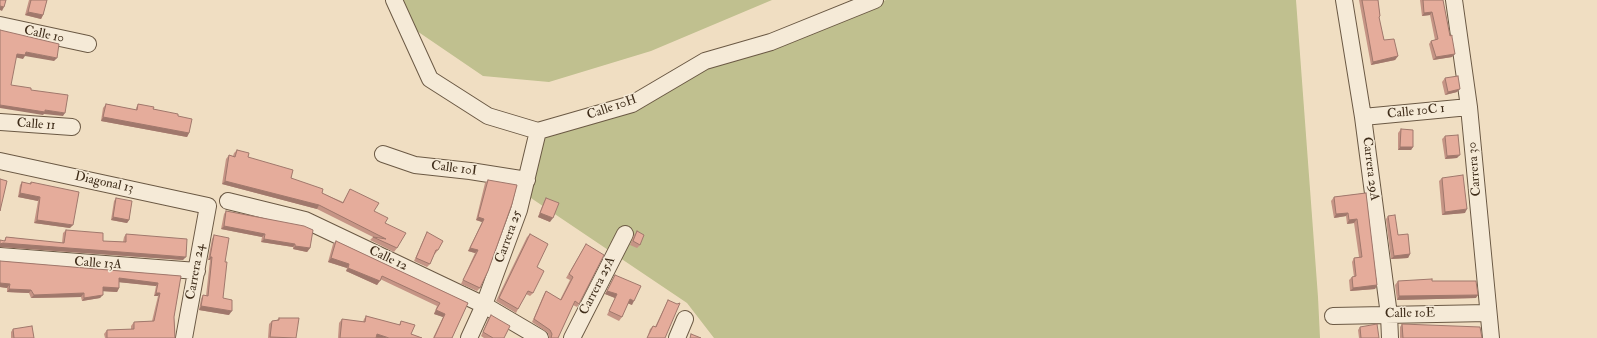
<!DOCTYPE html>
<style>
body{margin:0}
canvas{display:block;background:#f0dec2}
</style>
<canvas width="1597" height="338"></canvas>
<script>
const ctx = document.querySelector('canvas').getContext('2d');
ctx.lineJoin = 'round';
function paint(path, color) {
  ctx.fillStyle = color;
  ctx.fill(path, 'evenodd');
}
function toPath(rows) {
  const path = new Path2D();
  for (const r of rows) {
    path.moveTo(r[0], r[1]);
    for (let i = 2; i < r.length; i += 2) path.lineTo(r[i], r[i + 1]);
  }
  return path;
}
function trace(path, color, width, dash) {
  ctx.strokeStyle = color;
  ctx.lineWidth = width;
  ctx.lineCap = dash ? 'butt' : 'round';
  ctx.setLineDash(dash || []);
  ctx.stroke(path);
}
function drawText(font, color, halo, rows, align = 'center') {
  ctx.font = font + ' "IM FELL Double Pica",serif';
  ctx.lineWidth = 3;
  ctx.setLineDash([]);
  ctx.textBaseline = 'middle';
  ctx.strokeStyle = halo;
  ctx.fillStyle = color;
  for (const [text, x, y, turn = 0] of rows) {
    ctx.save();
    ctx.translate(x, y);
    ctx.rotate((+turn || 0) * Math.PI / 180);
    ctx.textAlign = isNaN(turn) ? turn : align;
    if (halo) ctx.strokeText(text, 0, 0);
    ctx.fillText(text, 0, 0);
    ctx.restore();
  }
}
paint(toPath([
 [401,0,772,0,651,51,549,82,483,76,414,29],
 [886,0,1296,0,1318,297,1320,338,714,338,687,303,525,194,540,134,707,65,771,46]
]), '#c0c08f');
const street = toPath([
 [394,0,430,79,488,116,538,131,632,104,705,61,771,42,875,0],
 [1344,0,1363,117,1389,315,1390,338],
 [1454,0,1469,107,1491,338],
 [0,25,88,44],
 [1363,117,1469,107],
 [0,122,72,127],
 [383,154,415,165,470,171,527,180],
 [0,161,208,206,184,338],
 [228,201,305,220,484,305,540,338],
 [0,256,197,271],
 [1333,316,1488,313],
 [469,338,484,305,519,210,538,131],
 [572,338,625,234],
 [677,338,685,319]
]);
trace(street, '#6b5944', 18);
trace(street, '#f5ead7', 16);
paint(toPath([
 [29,0,47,0,43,15,41,19,25,15],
 [1359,0,1378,0,1380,16,1379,18,1384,40,1398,56,1395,60,1371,65],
 [1420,0,1443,0,1452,57,1433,60,1429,44,1431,41,1435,40,1430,15,1422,16],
 [1445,78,1457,92,1445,95,1442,82],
 [106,104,136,110,136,108,138,104,178,116,189,133,187,137,101,121,103,108],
 [1401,129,1413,147,1411,150,1398,150,1398,133],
 [1445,136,1457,158,1445,159,1442,139],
 [237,150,248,157,322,193,343,202,350,189,374,211,385,223,397,248,394,252,370,240,373,237,317,209,222,184,226,159,229,155,233,156,234,153],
 [1442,178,1465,213,1442,215,1439,181],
 [488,180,480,288,477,291,461,284,475,253,468,251,482,222,476,220,485,183],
 [22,182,29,184,31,182,70,228,34,223,38,201,18,197,20,185],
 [1366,193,1377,285,1375,289,1350,291,1349,280,1352,277,1354,277,1352,262,1354,258,1359,257,1354,223,1347,224,1346,216,1334,218,1331,201,1334,197],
 [116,198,129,220,127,223,111,220,114,201],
 [546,198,550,222,538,217,544,201],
 [226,211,310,248,307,252,293,249,293,247,261,242,262,237,221,229,224,214],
 [1388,216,1398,235,1410,254,1408,258,1391,259,1386,219],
 [66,230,103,241,123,242,124,237,126,234,183,260,0,247,0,240,4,241,6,237,62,243,63,233],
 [637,231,640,245,637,248,630,245,634,235],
 [427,232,438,250,435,254,435,253,430,264,427,267,414,261,425,236],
 [530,234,537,267,533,293,530,296,526,294,518,309,516,313,496,301,527,237],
 [214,235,225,262,223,298,229,315,199,310,201,299,203,295,206,296,210,260,208,260,212,239],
 [336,241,468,303,452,338,433,338,443,317,434,314,437,306,380,279,377,285,346,271,347,268,328,262,333,244],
 [586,244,579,304,577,307,573,305,558,338,549,338,548,333,532,322,544,294,546,291,560,300,570,280,566,278],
 [0,261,181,276,174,317,175,338,105,338,104,334,107,330,131,329,131,326,134,322,152,321,158,296,154,296,156,286,119,282,119,288,117,292,103,291,100,298,82,301,81,297,31,298,29,293,7,292,7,288,0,287],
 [615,275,632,305,628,303,622,317,619,321,607,315,615,298,605,294],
 [1398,281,1432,281,1476,298,1397,300,1395,285],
 [668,300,665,338,647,338,650,329,653,326,655,327,666,304],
 [491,315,504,338,484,338,481,336,488,319],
 [366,316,399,325,401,321,411,334,422,338,338,338,339,323,342,319,363,322,364,319],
 [279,318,296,338,268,338,269,324,272,321,277,320],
 [1402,324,1482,338,1400,338,1400,327],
 [1360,327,1379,338,1359,338,1358,330],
 [13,329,34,338,11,338,11,332]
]), '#c59485');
paint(toPath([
 [0,6,4,7,2,11,0,10],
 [28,12,43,15,41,19,25,15],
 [1432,12,1430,15,1422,16,1424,13],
 [26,52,57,58,54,61,25,56,23,59,14,57,17,54],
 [1455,54,1452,57,1433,60,1436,57],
 [1398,56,1395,60,1371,65,1373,62],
 [1460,89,1457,92,1445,95,1448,92],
 [0,105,45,110,65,113,63,116,44,114,43,115,0,108],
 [103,117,189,133,187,137,101,121],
 [1400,147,1413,147,1411,150,1398,150],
 [1460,155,1457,158,1445,159,1447,156],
 [225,181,319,205,317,209,222,184],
 [20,193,40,197,38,201,18,197],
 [1467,209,1465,213,1442,215,1445,212],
 [540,213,553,218,550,222,538,217],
 [1348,213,1346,216,1334,218,1336,214],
 [113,217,129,220,127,223,111,220],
 [478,217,484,219,482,222,476,220],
 [1357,219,1354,223,1347,224,1349,220],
 [37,220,73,225,70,228,34,223],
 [224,226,265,234,262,237,221,229],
 [264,239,295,244,293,247,261,242],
 [3,243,186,257,183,260,0,247,0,244],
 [295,246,310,248,307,252,293,249],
 [470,248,478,250,475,253,468,251],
 [1410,254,1408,258,1391,259,1394,256],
 [210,257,212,257,210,260,208,260],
 [331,258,349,264,347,268,328,262],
 [348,268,380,281,377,285,346,271],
 [119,278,158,283,156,286,117,282],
 [0,283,10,284,7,288,0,287],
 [1377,285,1375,289,1350,291,1353,288],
 [103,287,119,288,117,292,100,291],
 [9,289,31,290,29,293,7,292],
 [607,291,617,294,615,298,605,294],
 [84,293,81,297,31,298,34,295],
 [156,293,160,293,158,296,154,296],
 [103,295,100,298,82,301,84,298],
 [1478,295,1476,298,1397,300,1399,296],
 [630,299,634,301,632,305,627,303],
 [201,306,232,311,229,315,199,310],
 [436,310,445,314,443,317,434,314],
 [377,334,389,338,376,338]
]), '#a0786c');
const building = toPath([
 [0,0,6,0,4,7,0,6,0,0],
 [31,0,47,0,43,15,28,12,31,0],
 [1362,0,1378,0,1380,16,1379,17,1384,40,1394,39,1398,56,1373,62,1362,0],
 [1423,0,1443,0,1450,36,1452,35,1452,37,1455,54,1436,57,1431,41,1438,39,1432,12,1424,13,1423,0],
 [0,30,59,44,57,58,26,52,25,55,17,54,11,85,31,88,31,90,68,95,65,113,45,110,45,112,0,105,0,30],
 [1458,76,1460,89,1448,92,1445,78,1458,76],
 [106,104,137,110,138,104,154,107,153,109,178,114,178,116,192,119,189,133,103,117,106,104],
 [1401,129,1413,130,1413,147,1400,147,1401,129],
 [1458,135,1460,155,1447,156,1445,136,1458,135],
 [237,150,249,153,248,157,293,170,291,178,323,189,322,193,343,203,350,189,379,203,374,211,388,218,385,223,406,233,397,248,373,237,386,239,319,205,225,181,229,155,235,157,237,150],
 [1463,175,1467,209,1445,212,1442,178,1463,175],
 [0,179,7,181,0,211,0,179],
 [488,180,517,185,512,204,488,271,480,288,463,280,478,250,470,248,484,219,478,217,488,180],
 [22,182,31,184,31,182,79,192,73,225,37,220,40,197,20,193,22,182],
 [1366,193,1377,285,1353,288,1352,277,1356,276,1354,258,1362,257,1357,219,1349,220,1348,213,1336,214,1334,197,1366,193],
 [116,198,132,201,129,220,113,217,116,198],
 [546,198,559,203,553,218,540,213,546,198],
 [226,211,304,226,313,230,310,248,295,246,295,244,264,239,265,234,224,226,226,211],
 [1395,215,1398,235,1408,234,1410,254,1394,256,1388,216,1395,215],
 [66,230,103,233,103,241,126,242,126,234,187,239,186,257,3,243,0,244,0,240,5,241,6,237,64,243,66,230],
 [637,231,644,235,640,245,633,241,637,231],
 [427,232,443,241,438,250,436,250,430,264,416,258,427,232],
 [530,234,548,244,537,267,544,271,533,293,528,291,518,309,499,298,530,234],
 [214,235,229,238,225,262,227,262,223,298,232,300,232,311,201,306,203,295,208,296,212,257,210,257,214,235],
 [336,241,468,303,452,338,434,338,445,314,436,310,440,303,382,276,380,281,348,268,349,264,331,258,336,241],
 [586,244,604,255,579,304,575,301,558,338,551,338,552,334,550,330,534,319,546,291,561,300,573,277,569,274,586,244],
 [0,261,181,276,174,317,175,338,107,338,107,330,134,329,134,322,154,321,160,293,156,293,158,283,119,278,119,288,103,287,103,295,84,298,84,293,34,295,31,290,9,289,10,284,0,283,0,261],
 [615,275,641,286,634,301,630,299,622,317,609,311,617,294,607,291,615,275],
 [1432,279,1432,281,1476,281,1478,295,1399,296,1398,281,1432,279],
 [668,300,677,304,680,303,665,338,647,338,653,326,656,327,668,300],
 [491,315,510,326,504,338,493,338,483,332,491,315],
 [366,316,400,325,401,321,415,325,411,334,422,338,389,338,377,334,376,338,340,338,342,319,365,322,366,316],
 [279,318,299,318,296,338,270,337,272,321,279,320,279,318],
 [1377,324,1379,338,1361,338,1360,327,1377,324],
 [1402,324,1480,327,1482,338,1403,338,1402,324],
 [32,326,34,338,14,338,13,329,32,326],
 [691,334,701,338,690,338,691,334]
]);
paint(building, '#e5ac9b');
trace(building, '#a0786c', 1);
drawText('13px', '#3f2d1a', '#f5ead7', [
 ["Calle 10",44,35,12],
 ["Calle 10H",612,108,-19],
 ["Calle 10C 1",1416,112,-6],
 ["Calle 11",36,125,4],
 ["Calle 10I",454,169,7],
 ["Carrera 29A",1370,169,83],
 ["Carrera 30",1475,169,-95],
 ["Diagonal 13",104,183,12],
 ["Carrera 25",509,237,-70],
 ["Calle 12",388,259,25],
 ["Calle 13A",98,264,4],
 ["Carrera 24",196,272,-80],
 ["Carrera 25A",598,286,-63],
 ["Calle 10E",1410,314,-1]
]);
</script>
